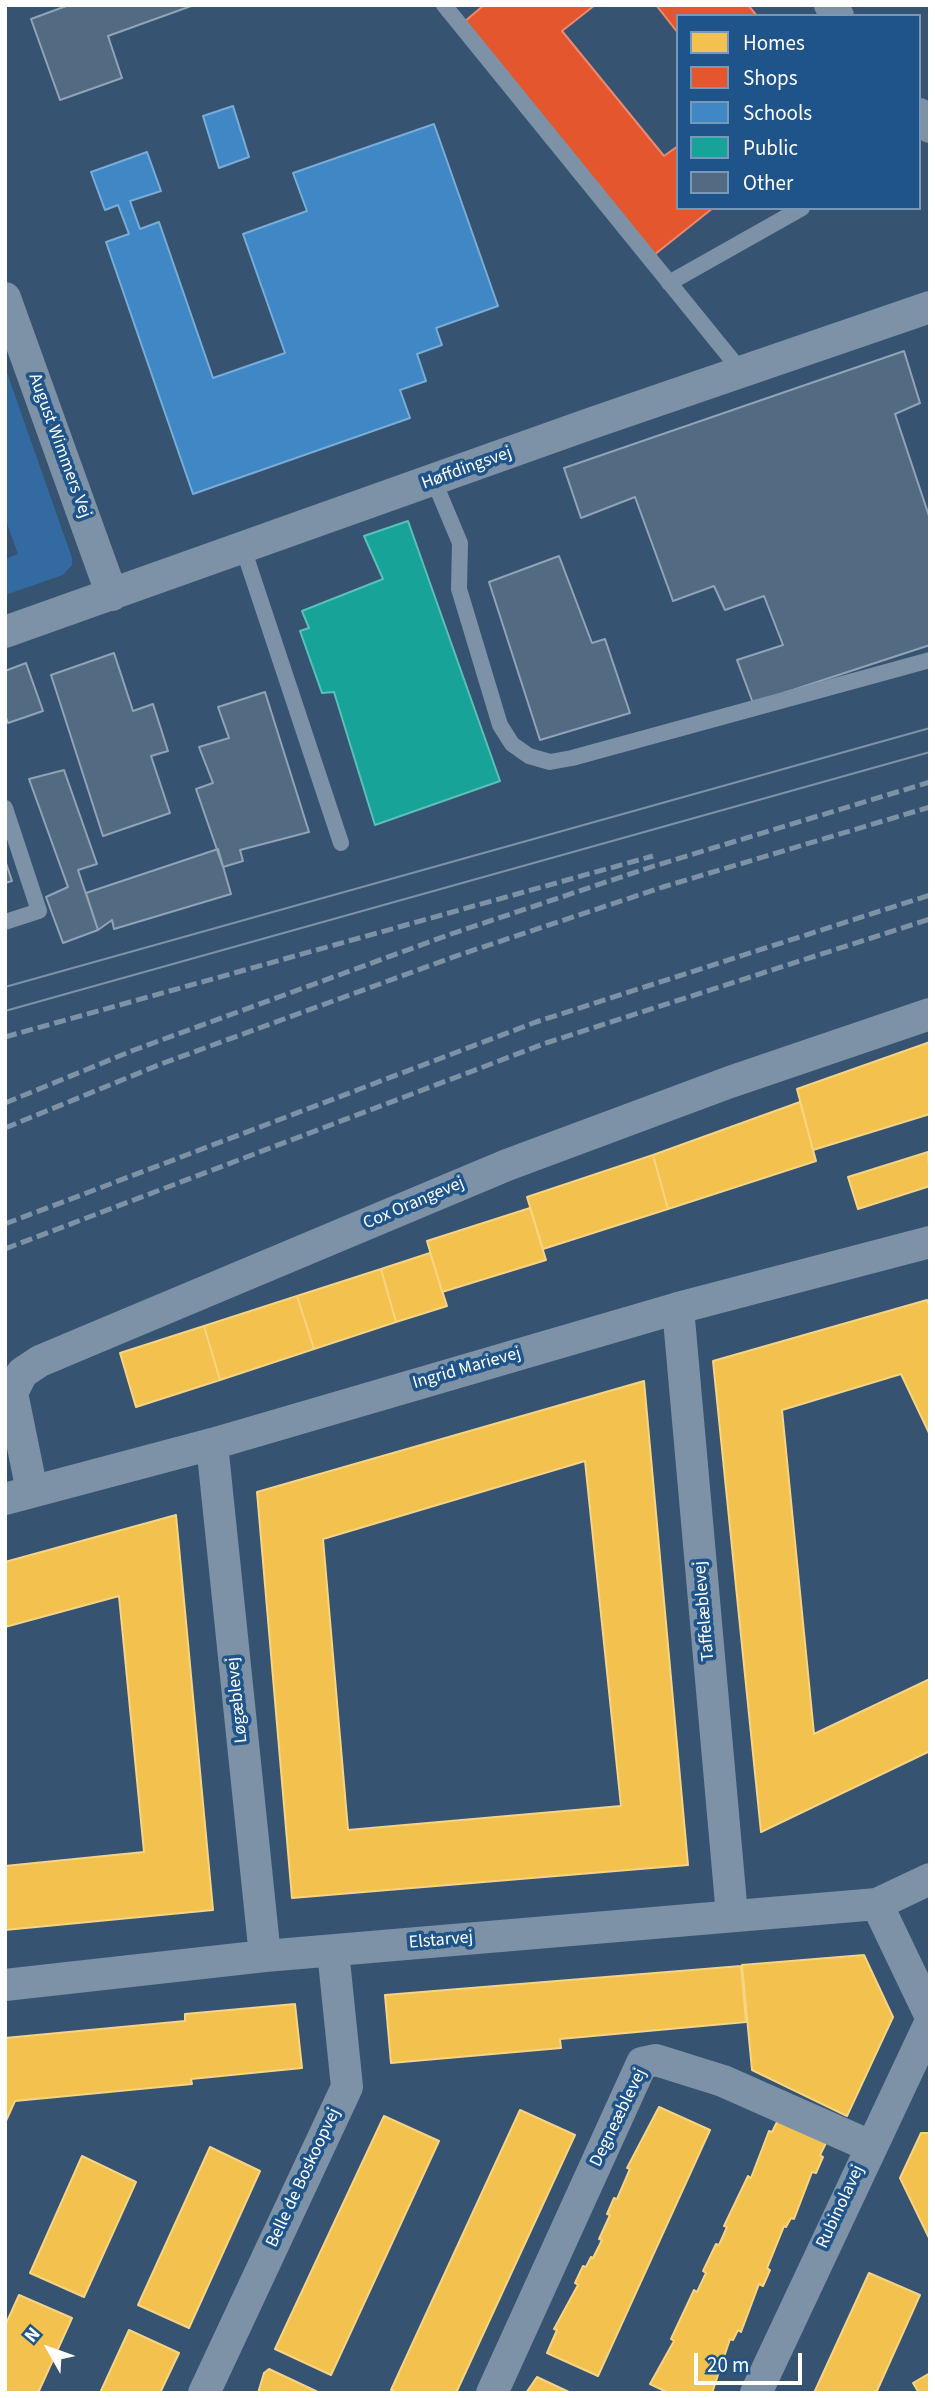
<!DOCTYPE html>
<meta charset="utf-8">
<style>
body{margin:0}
#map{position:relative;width:935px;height:2398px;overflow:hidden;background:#365472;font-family:"Source Sans 3",sans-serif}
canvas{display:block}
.frame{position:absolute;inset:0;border:7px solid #fff;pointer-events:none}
.legend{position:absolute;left:676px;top:14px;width:245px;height:196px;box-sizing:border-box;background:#1e548a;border:2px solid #7898b9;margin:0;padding:9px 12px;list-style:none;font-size:21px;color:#fff}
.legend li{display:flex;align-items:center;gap:14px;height:35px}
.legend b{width:35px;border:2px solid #7898b9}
.north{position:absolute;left:14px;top:2314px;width:70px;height:70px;-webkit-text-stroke:5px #1e548a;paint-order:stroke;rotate:310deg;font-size:19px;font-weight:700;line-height:28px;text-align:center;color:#fff}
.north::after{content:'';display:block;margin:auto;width:24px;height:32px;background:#fff;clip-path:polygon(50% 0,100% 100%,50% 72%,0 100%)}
.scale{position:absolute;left:694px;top:2353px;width:108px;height:32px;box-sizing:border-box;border:4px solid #fff;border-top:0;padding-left:9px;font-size:21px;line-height:24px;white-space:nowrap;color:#fff;-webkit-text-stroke:5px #1e548a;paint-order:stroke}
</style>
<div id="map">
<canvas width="935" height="2398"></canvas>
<div class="frame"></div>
<ul class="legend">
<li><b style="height:19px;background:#f2c14e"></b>Homes</li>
<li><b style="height:19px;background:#e4572e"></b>Shops</li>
<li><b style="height:19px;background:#3f88c5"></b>Schools</li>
<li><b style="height:19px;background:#17a398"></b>Public</li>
<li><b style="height:19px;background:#526b82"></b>Other</li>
</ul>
<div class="north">N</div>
<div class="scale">20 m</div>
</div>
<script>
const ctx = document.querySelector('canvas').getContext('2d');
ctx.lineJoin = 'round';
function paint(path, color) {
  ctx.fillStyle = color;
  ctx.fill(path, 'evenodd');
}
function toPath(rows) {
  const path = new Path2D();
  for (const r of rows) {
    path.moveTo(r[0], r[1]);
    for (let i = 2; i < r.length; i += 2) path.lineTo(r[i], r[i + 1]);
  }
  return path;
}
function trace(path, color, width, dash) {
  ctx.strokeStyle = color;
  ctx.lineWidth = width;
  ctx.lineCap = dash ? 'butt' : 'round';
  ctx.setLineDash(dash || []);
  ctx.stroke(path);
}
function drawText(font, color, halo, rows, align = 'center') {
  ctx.font = font + ' "Source Sans 3",sans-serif';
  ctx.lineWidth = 7;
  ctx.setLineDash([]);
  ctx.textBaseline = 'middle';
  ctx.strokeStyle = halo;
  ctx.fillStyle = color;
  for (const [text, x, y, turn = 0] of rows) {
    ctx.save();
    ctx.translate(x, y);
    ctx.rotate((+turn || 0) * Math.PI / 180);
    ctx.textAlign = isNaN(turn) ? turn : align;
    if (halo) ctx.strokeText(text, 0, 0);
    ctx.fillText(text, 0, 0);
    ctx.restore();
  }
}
paint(toPath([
 [5,367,72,558,72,565,63,575,5,595,5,559,18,554,5,518]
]), '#326aa1');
const homes = toPath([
 [930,1042,930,1114,813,1150,797,1089,930,1042],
 [800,1102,816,1161,668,1209,653,1155,800,1102],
 [928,1152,930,1186,858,1209,848,1177,928,1152],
 [653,1155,668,1209,543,1249,527,1197,653,1155],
 [530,1208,546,1260,442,1292,427,1241,530,1208],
 [430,1253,447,1306,396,1322,381,1269,430,1253],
 [381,1269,396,1322,314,1349,297,1296,381,1269],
 [297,1296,314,1349,220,1380,204,1326,297,1296],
 [927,1300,930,1306,930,1435,901,1374,782,1410,814,1734,930,1679,930,1751,761,1832,713,1361,927,1300],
 [204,1326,220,1380,136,1407,120,1353,204,1326],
 [644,1381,688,1865,292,1898,257,1492,644,1381],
 [585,1461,621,1806,348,1830,323,1539,585,1461],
 [176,1515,213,1910,5,1930,5,1866,144,1852,119,1596,5,1627,5,1562,176,1515],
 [864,1955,893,2017,847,2116,752,2070,742,1965,864,1955],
 [741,1966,746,2022,560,2039,561,2048,391,2063,385,1995,741,1966],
 [295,2004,302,2068,191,2079,192,2084,15,2101,5,2123,5,2038,185,2021,185,2014,295,2004],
 [659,2107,710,2130,598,2376,547,2353,557,2330,554,2329,578,2285,575,2283,583,2266,586,2267,591,2257,593,2258,602,2240,599,2239,610,2215,607,2214,614,2198,617,2199,630,2169,627,2168,659,2107],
 [520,2110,575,2135,456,2393,398,2393,391,2390,520,2110],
 [384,2116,439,2141,331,2375,275,2349,384,2116],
 [778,2120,826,2143,820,2155,823,2157,816,2173,812,2172,794,2219,791,2218,786,2227,784,2226,767,2268,770,2270,763,2286,759,2284,741,2332,738,2330,733,2340,730,2339,712,2393,669,2393,650,2384,674,2341,671,2339,694,2290,697,2292,706,2273,703,2271,716,2244,719,2245,727,2227,724,2226,748,2176,751,2178,769,2131,772,2132,778,2120],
 [921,2133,930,2133,930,2240,900,2178,921,2133],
 [210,2147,260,2171,189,2328,138,2305,210,2147],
 [82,2156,136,2182,84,2297,30,2273,82,2156],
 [869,2273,920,2295,876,2393,814,2393,869,2273],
 [19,2295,72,2318,38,2393,5,2393,5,2326,19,2295],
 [129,2330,179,2353,160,2393,100,2393,129,2330],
 [269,2369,320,2393,258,2393,264,2373,269,2369],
 [930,2373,930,2393,919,2393,913,2383,930,2373],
 [537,2377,571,2393,526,2393,537,2377]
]);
paint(homes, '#f2c14e');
trace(homes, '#f6d483', 2);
const shops = toPath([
 [484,5,595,5,562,31,664,156,678,146,678,208,713,208,654,255,464,22,484,5],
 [656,5,748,5,757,16,678,16,678,33,656,5]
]);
paint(shops, '#e4572e');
trace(shops, '#ec896d', 2);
const schools = toPath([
 [233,106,249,157,219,168,203,116,233,106],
 [434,124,498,306,436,328,442,345,417,354,426,381,400,390,410,418,193,494,106,242,129,234,118,205,105,210,91,172,147,152,161,191,130,201,140,229,159,222,213,378,285,353,243,234,307,211,293,173,434,124]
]);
paint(schools, '#3f88c5');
trace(schools, '#79acd6', 2);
const public = toPath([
 [408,521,500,781,375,825,334,692,322,693,300,631,309,628,302,611,383,579,364,536,408,521]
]);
paint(public, '#17a398');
trace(public, '#5dbfb7', 2);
const building = toPath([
 [69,5,194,5,108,36,122,78,60,100,31,19,69,5],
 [904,351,920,403,895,414,930,519,930,645,753,703,737,660,783,645,764,596,725,610,714,586,673,601,635,497,581,518,564,468,904,351],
 [559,556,592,643,605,639,630,713,540,740,489,582,559,556],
 [114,653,133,711,153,704,168,751,151,756,170,813,103,836,51,675,114,653],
 [26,663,43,711,8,723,5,715,5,671,26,663],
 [265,692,309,832,240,850,243,861,223,867,196,789,213,783,199,747,229,738,218,707,265,692],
 [64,770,97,864,78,870,98,930,63,943,46,897,68,887,29,779,64,770],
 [218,849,231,894,114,929,112,920,98,930,86,893,218,849],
 [5,860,12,881,5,883,5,860]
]);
paint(building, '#526b82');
trace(building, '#91a3b5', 2);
trace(toPath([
 [444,5,741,371],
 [669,283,802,208],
 [434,481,460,543,459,589,500,725,512,744,529,756,550,762,572,758,930,660],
 [243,548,341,843],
 [5,808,39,911,5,922]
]), '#7d92a6', 16);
trace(toPath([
 [830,5,838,16],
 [919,114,930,127],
 [5,298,112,595],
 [5,632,592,423,930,307],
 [678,1308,732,1915],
 [212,1444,265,1956],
 [32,1491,12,1393,22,1373,40,1361,507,1165,730,1082,930,1014],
 [5,1499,212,1444,678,1308,930,1242],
 [877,1904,930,2015],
 [5,1985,265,1956,877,1904,930,1879],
 [204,2393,347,2087,333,1951],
 [492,2393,642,2063,656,2060,723,2081,870,2146],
 [756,2393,930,2023]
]), '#7d92a6', 32);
trace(toPath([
 [5,987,930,728],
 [5,1011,930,752]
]), '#7d92a5', 2);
trace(toPath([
 [5,1037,653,856],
 [5,1103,134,1050,451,934,654,866,930,782],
 [5,1128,161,1064,459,955,663,887,930,807],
 [5,1224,536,1022,930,895],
 [5,1249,546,1043,930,919]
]), '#7d92a5', 5, [12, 5]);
drawText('18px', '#fff', '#1e548a', [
 ["August Wimmers Vej",59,446,70],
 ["Høffdingsvej",467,469,-20],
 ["Cox Orangevej",414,1204,-23],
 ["Ingrid Marievej",467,1369,-16],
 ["Taffelæblevej",705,1611,-95],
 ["Løgæblevej",238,1700,-96],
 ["Elstarvej",441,1941,-5],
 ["Degneæblevej",619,2118,-64],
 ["Belle de Boskoopvej",304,2178,-65],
 ["Rubinolavej",841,2207,-65]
]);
</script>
